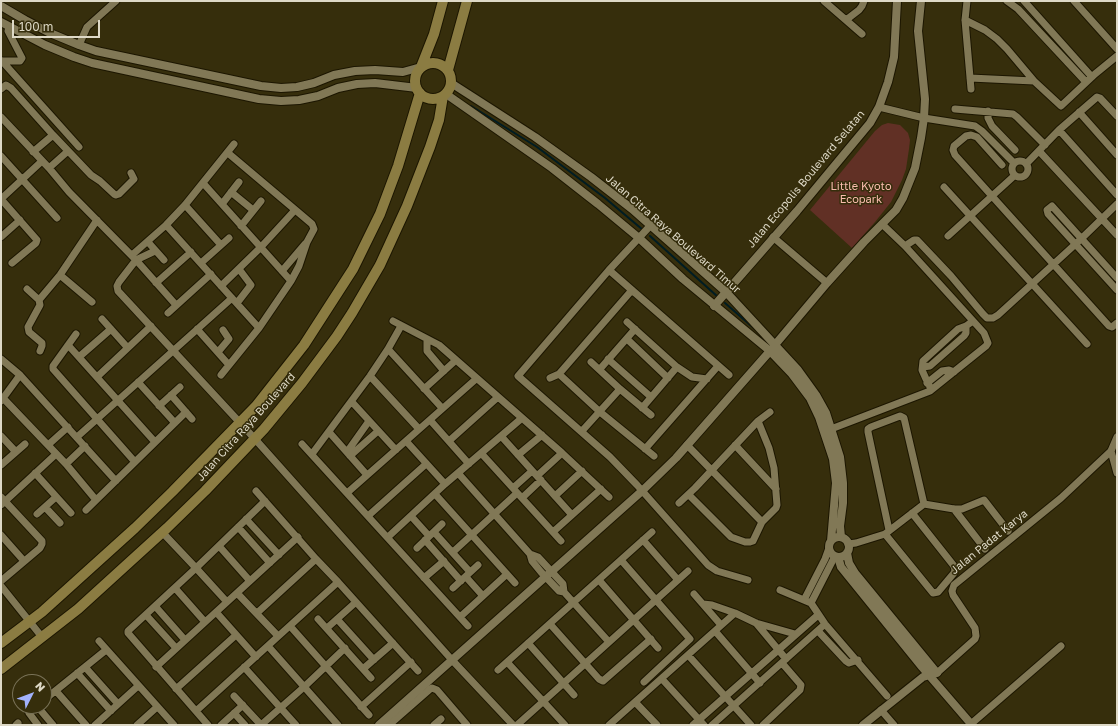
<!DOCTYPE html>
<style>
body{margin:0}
#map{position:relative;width:1118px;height:726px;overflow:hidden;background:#362e0c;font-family:"Golos Text",sans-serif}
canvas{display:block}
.frame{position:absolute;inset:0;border:2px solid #ded9c7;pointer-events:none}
.north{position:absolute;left:12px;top:674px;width:40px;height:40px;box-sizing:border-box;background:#362e0c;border:1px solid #797257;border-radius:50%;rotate:48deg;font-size:11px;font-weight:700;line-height:16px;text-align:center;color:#ded9c7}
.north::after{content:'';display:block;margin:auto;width:14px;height:18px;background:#a2b2fd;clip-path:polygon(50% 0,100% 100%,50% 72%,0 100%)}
.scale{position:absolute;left:12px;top:20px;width:88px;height:18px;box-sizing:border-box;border:2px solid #ded9c7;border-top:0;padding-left:5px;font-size:12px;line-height:14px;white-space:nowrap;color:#ded9c7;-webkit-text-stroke:3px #362e0c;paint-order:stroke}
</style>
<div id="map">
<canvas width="1118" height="726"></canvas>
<div class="frame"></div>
<div class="north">N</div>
<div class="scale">100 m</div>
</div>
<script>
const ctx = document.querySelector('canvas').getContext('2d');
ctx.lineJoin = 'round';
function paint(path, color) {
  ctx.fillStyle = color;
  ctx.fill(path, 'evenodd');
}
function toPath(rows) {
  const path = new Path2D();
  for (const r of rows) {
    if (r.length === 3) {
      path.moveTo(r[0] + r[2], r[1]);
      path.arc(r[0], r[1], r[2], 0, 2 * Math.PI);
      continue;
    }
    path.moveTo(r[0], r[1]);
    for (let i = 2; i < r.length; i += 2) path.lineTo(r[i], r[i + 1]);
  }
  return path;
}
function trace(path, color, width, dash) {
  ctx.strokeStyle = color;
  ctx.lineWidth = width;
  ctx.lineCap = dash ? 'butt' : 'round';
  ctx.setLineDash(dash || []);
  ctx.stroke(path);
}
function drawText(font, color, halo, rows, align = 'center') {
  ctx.font = font + ' "Golos Text",sans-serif';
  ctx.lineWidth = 3;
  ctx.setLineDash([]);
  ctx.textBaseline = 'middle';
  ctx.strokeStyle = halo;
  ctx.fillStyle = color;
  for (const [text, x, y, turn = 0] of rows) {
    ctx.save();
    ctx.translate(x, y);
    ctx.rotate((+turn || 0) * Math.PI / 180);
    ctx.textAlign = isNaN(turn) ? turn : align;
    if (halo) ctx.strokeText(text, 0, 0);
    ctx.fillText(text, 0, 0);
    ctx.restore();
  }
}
paint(toPath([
 [888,123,900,125,908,133,910,140,909,149,906,169,902,180,891,202,875,222,852,248,810,210,875,131,882,125]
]), '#613025');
trace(toPath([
 [471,106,537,147,605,198,643,230],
 [650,236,718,297],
 [725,303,756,330]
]), '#011d23', 2);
const minor = toPath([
 [824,1,862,34],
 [967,1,965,20,971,89],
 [1007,1,1018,9,1086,82],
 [1024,1,1092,77],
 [1074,1,1117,49],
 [846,20,859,10,862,6,864,1],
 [965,20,985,30,997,39,1007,49,1034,81],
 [79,45,87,27,116,1],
 [1,61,20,61,22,58,8,31,9,27],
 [2,61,79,147],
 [970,78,1034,81,1061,106,1095,74,1117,56],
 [1,89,6,85,11,88,53,135,33,152],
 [879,107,924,118,975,126,982,131,1014,163],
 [955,109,1013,114,1017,117,1045,145],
 [988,111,988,118,992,126,1015,150],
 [1079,112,1117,155],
 [1,117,49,168,69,192,136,260,119,282,117,286,118,291,255,439,452,660,513,725],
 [1059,130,1117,195],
 [53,135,91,175,100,181,114,194,116,195,119,194,134,179,131,173],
 [1039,151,1117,235],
 [1,156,57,218],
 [1020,169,8],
 [1026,164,1059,130,1097,97,1100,98,1117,116],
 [1002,165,977,137,971,135,966,136,954,146,953,150,955,155,1109,326,1112,327,1117,323],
 [49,168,68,151],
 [203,183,291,281],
 [944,187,1087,344],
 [231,192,253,210],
 [1,199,37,240,36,243,12,263],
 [1,199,42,161],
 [222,204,239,182],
 [185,205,221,245],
 [166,225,259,328],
 [241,226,261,201],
 [650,226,609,270,518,376,610,457,637,485,708,565,717,571,748,580],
 [948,236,1014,176],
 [1,237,20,220],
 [773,237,827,283],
 [148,242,164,260],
 [905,246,914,240,917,240,951,276,983,314,987,318,993,318,998,315,1081,239,1117,204],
 [155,251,136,260,176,305],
 [132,255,166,225,185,205,234,144],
 [201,263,229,238],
 [609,270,729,375],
 [282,271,305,244],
 [60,275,92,302],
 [1117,278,1052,206,1047,210,1048,214,1117,290],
 [156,283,191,252],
 [221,286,261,247,295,210],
 [27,289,39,300,60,275,97,220],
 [39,300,40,305,28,327,29,332,42,343,42,346,40,351],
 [237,303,251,285,239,269],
 [168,313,211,274],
 [102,319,127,347],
 [393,321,439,345,562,453,609,497],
 [627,322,677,367,692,377,707,379],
 [197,329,229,365],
 [76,334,53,366,53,369,135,462],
 [427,339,427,351,444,371],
 [627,339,668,378],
 [68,345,155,442],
 [388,349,442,408],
 [218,352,229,339,223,330],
 [79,357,111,329],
 [1,359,20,375],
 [608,359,651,397],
 [591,362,620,389,651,415],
 [923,367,930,366,964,336,966,333,966,326],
 [600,369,635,329],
 [559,374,600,412,654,456],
 [221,375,259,328,291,281,299,266,307,242,314,229,312,224,228,153],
 [370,376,419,429],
 [97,377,151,326],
 [550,378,559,374,632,290],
 [138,382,175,423],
 [927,383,942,371,949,370,954,372],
 [424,389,456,360],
 [931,389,926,379,922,370,923,361,958,329,966,326,973,321],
 [171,395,192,419],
 [3,398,66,464,96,500],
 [1,401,20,375,116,481],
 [352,402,396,450],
 [159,406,180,387],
 [642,408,677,367],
 [430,420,469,464],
 [831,429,930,391,986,346,988,343,984,333,905,246,882,224],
 [582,431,620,389],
 [329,432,367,475],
 [1,436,16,452],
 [501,436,572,515],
 [77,437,232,298],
 [406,441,445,484],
 [449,441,498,397],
 [302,444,468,626],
 [48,445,68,427],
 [687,445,762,522],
 [735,445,776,489],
 [645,449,718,366],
 [1111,451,1117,473],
 [347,452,369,421],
 [481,453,561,541],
 [312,454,370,376,388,349,401,326],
 [518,455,542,435],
 [350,456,378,431],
 [66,464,85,446],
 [1,465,25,444],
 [35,473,71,513],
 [458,473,530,554,532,561,541,572,559,591,564,592,609,642],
 [537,476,562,453],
 [513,488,532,471],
 [256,491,316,559,338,582,418,671],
 [347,493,476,379],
 [435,494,515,583],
 [689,495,731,537,745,542,750,542,753,541,762,522,776,508,777,505,774,468,769,448,758,421],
 [555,496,582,471],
 [1,497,42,541,42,544,40,548,1,581],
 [522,498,541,480],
 [679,503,695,488,758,421,770,412],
 [1,505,56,454],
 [45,507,60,523],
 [954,509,985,549],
 [86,510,186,412],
 [37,514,56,497],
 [368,516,426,464],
 [411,516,429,536],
 [246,519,279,555],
 [238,527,270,563],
 [889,530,868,432,868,429,871,427,900,416,904,418,924,504],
 [162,532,196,568,227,602],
 [434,532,470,572],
 [553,532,601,489],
 [885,534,933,593,938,592,954,573,955,570,954,566,912,513],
 [1,535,24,561],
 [388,537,445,484,522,418],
 [425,540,461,581],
 [643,540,678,580],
 [848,544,856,543,885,534,924,504,954,509,962,509,984,500,1008,531],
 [219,546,250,581],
 [417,548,442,524],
 [453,552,517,493],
 [530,554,538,557,563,584,564,592],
 [621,560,690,639,644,682],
 [466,577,483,596],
 [424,578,444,561],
 [599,580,658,648],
 [1,586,42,637],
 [175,588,205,622],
 [453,588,478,565],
 [780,590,811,603,825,624,887,696],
 [237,593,278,636],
 [694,594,721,625],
 [804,600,825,559,829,548],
 [811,603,835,556],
 [703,604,712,605,735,613],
 [155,606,185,640],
 [216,612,256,657],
 [257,613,316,559],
 [146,615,176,648],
 [460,617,507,574],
 [318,619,371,678],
 [337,619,374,660],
 [756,623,786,659],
 [550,624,599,679,603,681,651,639],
 [290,626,369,715],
 [327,628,356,602],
 [715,631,760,683],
 [818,631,846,661,849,663,858,660],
 [99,641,174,725],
 [528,643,574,695],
 [268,646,338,725],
 [688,655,751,725],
 [507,662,565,725],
 [85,667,118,704],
 [156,667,298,537],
 [244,667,296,725],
 [363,669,393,643],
 [498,670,652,532],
 [77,673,111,711],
 [937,673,975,639,976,636,975,628,953,595,952,591,954,585,1061,498,1111,451,1117,437],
 [662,679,704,725],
 [176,689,236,635],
 [56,691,86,725],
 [234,696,261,725],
 [44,700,106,650],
 [635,702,657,725],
 [36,706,29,713,38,725],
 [37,706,53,725],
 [361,707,411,662],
 [881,710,894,725],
 [196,711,338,582],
 [234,713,245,725],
 [971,724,1061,646],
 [16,725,18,723],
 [95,725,138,686],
 [137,725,157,707],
 [208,725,128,633,128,631,196,568,265,501],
 [221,725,243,705],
 [261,725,304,687,345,648],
 [389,725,430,689,432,688,437,690,467,725],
 [434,725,441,719],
 [517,725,688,571],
 [609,725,735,613,756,623,795,634],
 [693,725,818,615],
 [712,725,825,624],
 [763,725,800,690,801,685,782,663]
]);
const tertiary = toPath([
 [1,6,25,20,50,33,79,45,96,51,261,86,281,88,297,87,314,83,334,75,355,71,375,70,403,72,421,67],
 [1,22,45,45,74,57,92,63,259,99,281,101,299,100,318,96,338,88,357,84,375,83,417,88],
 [451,83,535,137,591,177,632,209,726,292,798,370,816,395,826,413,840,457,843,483,843,503,840,526,841,537],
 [446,94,552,168,598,204,639,238,683,279,770,351,792,374,810,398,819,417,833,459,836,483,831,541],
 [714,306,797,211,870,123,879,107,888,82,894,57,897,1],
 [774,346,827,283,864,242,896,210,903,198,915,168,921,138,924,118,925,99,918,31,921,1],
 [839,547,10],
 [847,553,849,563,855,573,937,673,923,677,863,725],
 [838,557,841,567,922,667,972,725],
 [379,725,642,491,676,458,770,351]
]);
const secondary = toPath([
 [433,81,18],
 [421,67,434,34,443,1],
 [448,70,467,1],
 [1,643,42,612,135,528,172,492,256,406,304,345,353,269,380,214,398,166,420,93],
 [1,669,78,609,167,528,205,491,264,429,302,383,337,336,352,313,380,265,407,206,430,147,439,120,443,96]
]);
trace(minor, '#1c1600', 9);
trace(tertiary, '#1c1600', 10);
trace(secondary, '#1c1600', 12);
trace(minor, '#817856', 7);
trace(tertiary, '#817856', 8);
trace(secondary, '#8b7c42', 10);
drawText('11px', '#ded9c7', '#362e0c', [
 ["Jalan Ecopolis Boulevard Selatan",806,179,-50],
 ["Jalan Citra Raya Boulevard Timur",673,234,41],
 ["Jalan Citra Raya Boulevard",246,427,-48],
 ["Jalan Padat Karya",989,542,-39]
]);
drawText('11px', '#f9bcae', '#362e0c', [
 ["Little Kyoto",861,187],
 ["Ecopark",861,200]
]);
</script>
